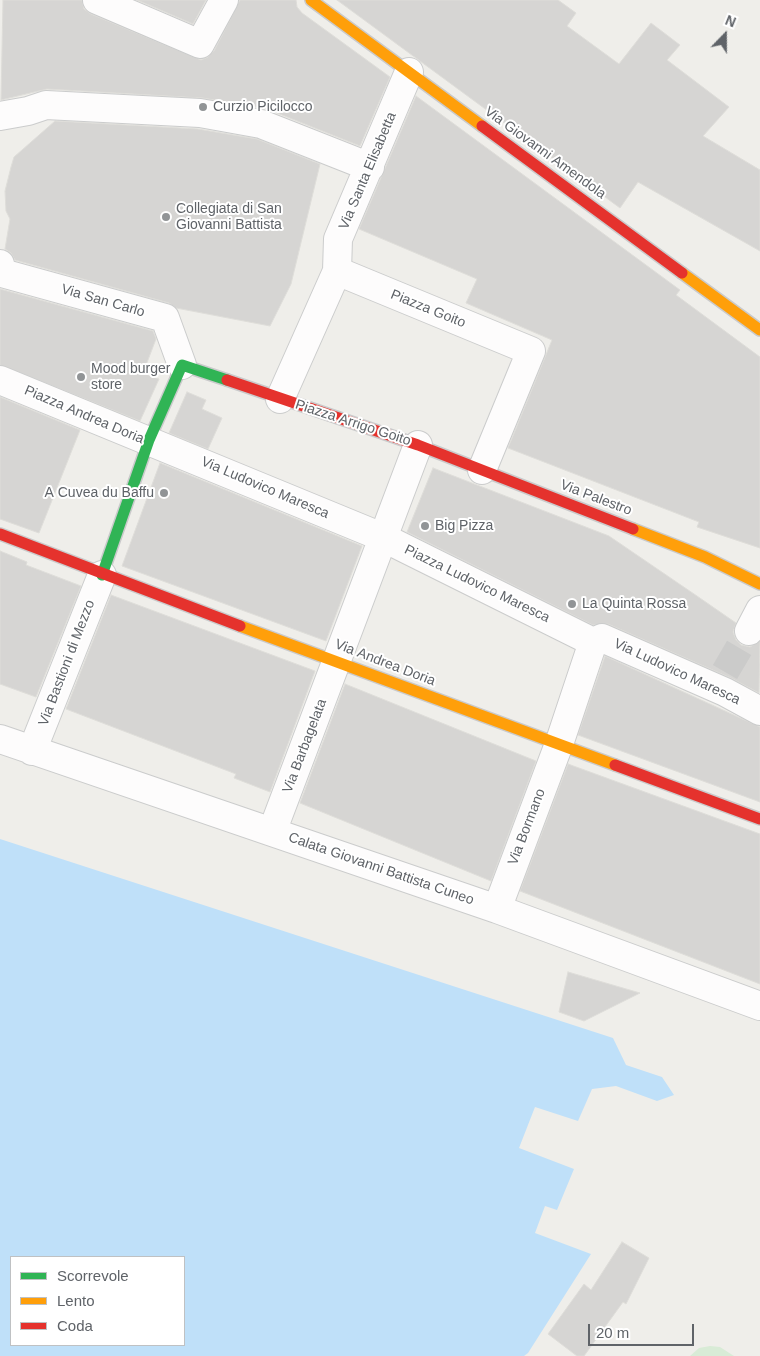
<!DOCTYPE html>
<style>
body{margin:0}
#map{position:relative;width:760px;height:1356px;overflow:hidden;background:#efeeea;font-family:Arial,sans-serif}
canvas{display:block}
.legend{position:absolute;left:10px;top:1256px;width:175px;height:90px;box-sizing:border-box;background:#fff;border:1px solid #bfc1c3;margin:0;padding:6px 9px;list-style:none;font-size:15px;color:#5f6368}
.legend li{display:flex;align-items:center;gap:10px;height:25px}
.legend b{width:25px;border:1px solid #bfc1c3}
.north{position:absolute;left:700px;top:10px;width:50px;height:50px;-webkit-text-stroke:4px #fff;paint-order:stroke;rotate:22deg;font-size:14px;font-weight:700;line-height:20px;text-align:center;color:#5f6368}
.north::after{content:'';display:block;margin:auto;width:18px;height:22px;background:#5f6368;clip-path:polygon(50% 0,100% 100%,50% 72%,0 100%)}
.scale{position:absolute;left:588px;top:1324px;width:106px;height:22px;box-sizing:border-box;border:2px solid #5f6368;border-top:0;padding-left:6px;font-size:15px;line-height:18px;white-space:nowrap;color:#5f6368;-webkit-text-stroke:4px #fff;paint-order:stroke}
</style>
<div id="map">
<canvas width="760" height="1356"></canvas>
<ul class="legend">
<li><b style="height:6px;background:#30b455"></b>Scorrevole</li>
<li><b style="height:6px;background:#ff9f0a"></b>Lento</li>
<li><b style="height:6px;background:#e5322d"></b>Coda</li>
</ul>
<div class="north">N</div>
<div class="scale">20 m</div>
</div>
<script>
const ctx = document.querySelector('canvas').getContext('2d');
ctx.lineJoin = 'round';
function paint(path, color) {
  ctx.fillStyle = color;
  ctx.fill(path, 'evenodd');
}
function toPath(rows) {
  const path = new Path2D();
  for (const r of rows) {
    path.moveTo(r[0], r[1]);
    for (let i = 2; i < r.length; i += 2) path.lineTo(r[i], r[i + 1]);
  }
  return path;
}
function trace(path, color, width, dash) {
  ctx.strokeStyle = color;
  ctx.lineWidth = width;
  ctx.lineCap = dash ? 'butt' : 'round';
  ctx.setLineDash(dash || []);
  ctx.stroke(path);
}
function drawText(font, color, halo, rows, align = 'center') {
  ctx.font = font + ' Arial,sans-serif';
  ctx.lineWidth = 4;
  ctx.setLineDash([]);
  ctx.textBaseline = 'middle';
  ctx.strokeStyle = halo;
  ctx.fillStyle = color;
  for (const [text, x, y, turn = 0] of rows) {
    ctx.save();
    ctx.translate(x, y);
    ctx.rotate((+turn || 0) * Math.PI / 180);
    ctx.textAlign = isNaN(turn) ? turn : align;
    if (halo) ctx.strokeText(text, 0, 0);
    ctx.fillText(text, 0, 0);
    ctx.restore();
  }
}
paint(toPath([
 [710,1346,720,1347,734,1356,690,1356,699,1348]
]), '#d8ebd6');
paint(toPath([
 [0,839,613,1038,626,1065,662,1077,674,1095,657,1101,616,1086,592,1089,578,1121,535,1107,519,1148,574,1169,557,1210,545,1206,535,1233,591,1254,528,1353,524,1356,0,1356],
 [11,1257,184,1257,184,1345,11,1345]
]), '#bfe0f9');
const building = toPath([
 [3,0,82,0,84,9,91,14,201,60,208,57,214,51,240,0,296,0,297,7,302,13,390,77,360,146,267,109,203,98,47,89,1,100,3,0],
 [137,0,206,0,193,24,137,0],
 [337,0,558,0,576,13,567,26,619,64,651,23,680,45,667,60,729,107,703,136,760,170,760,251,638,182,620,208,337,0],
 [416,96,680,290,676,295,760,357,760,548,697,527,699,522,508,448,552,340,466,303,477,279,359,229,416,96],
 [55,121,198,129,257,139,320,164,291,284,270,326,176,308,169,303,15,260,11,253,5,249,10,219,6,211,5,191,11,167,14,157,55,121],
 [0,289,153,331,156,339,143,373,159,379,140,421,0,365,0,289],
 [187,392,206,400,202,409,222,418,208,449,169,433,187,392],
 [0,397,80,430,39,533,0,519,0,397],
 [160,463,362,546,326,641,122,566,160,463],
 [433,468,609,536,697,596,736,623,733,632,736,640,741,645,750,647,760,641,759,693,731,678,608,624,593,625,407,532,433,468],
 [0,551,27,562,26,565,81,586,36,697,0,684,0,551],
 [111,595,315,671,270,792,234,778,236,774,66,709,111,595],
 [605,656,760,727,760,802,578,735,605,656],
 [345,684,536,761,491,881,300,803,345,684],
 [568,764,760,834,760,984,520,891,568,764],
 [568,972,640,993,584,1021,559,1012,568,972],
 [622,1242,649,1258,626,1304,623,1302,584,1356,577,1356,548,1334,584,1284,591,1290,622,1242]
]);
paint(building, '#d6d5d3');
trace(building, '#deddd9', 1);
trace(toPath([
 [725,672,749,631]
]), '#cbcbca', 28, [28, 14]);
const street = toPath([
 [97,0,200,44,224,0],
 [0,116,28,111,46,105,200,113,261,124,370,167],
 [0,264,2,273,165,318,182,365],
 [337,271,338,239,409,72],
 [0,380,382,537,593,642,559,744,497,909],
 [280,399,337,271,531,351,482,470],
 [749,631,760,610],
 [593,642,602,638,725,692,760,711],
 [0,739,497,909,760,1006],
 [32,751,102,575],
 [272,832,418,445]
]);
const fast = toPath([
 [102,575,149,440,182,365,227,380]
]);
const slow = toPath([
 [311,0,482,126],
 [682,273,760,330],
 [633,529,705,557,760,584],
 [240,626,615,765]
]);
const jam = toPath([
 [482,126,682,273],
 [227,380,418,445,633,529],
 [0,534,240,626],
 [615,765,760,819]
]);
trace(street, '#cbcccc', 30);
trace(fast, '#cacacb', 14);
trace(slow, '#cacacb', 14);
trace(jam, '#cacacb', 14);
trace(street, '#fdfcfc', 28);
trace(fast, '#30b455', 11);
trace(slow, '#ff9f0a', 11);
trace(jam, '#e5322d', 11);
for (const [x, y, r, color] of [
 [203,107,5,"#919496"],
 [166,217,5,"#919496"],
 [81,377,5,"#919496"],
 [164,493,5,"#919496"],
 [425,526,5,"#919496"],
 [572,604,5,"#919496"]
]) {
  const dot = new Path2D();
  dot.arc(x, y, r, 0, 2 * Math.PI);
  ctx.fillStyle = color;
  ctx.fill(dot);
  trace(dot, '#fff', 2);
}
drawText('14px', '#5f6368', '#fff', [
 ["Curzio Picilocco",213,107],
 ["Collegiata di San",176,209],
 ["Giovanni Battista",176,225],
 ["Mood burger",91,369],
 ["store",91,385],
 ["A Cuvea du Baffu",154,493,"right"],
 ["Big Pizza",435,526],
 ["La Quinta Rossa",582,604]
], 'left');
drawText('14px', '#5f6368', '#fff', [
 ["Via Giovanni Amendola",545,153,36],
 ["Via Santa Elisabetta",368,171,-67],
 ["Via San Carlo",103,301,16],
 ["Piazza Goito",428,309,22],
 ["Piazza Andrea Doria",84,415,23],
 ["Piazza Arrigo Goito",353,423,18],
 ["Via Ludovico Maresca",265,488,23],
 ["Via Palestro",596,498,21],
 ["Piazza Ludovico Maresca",477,584,26],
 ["Via Bastioni di Mezzo",67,663,-69],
 ["Via Andrea Doria",385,663,21],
 ["Via Ludovico Maresca",677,672,25],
 ["Via Barbagelata",305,746,-69],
 ["Via Bormano",527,827,-69],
 ["Calata Giovanni Battista Cuneo",381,869,19]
]);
</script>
